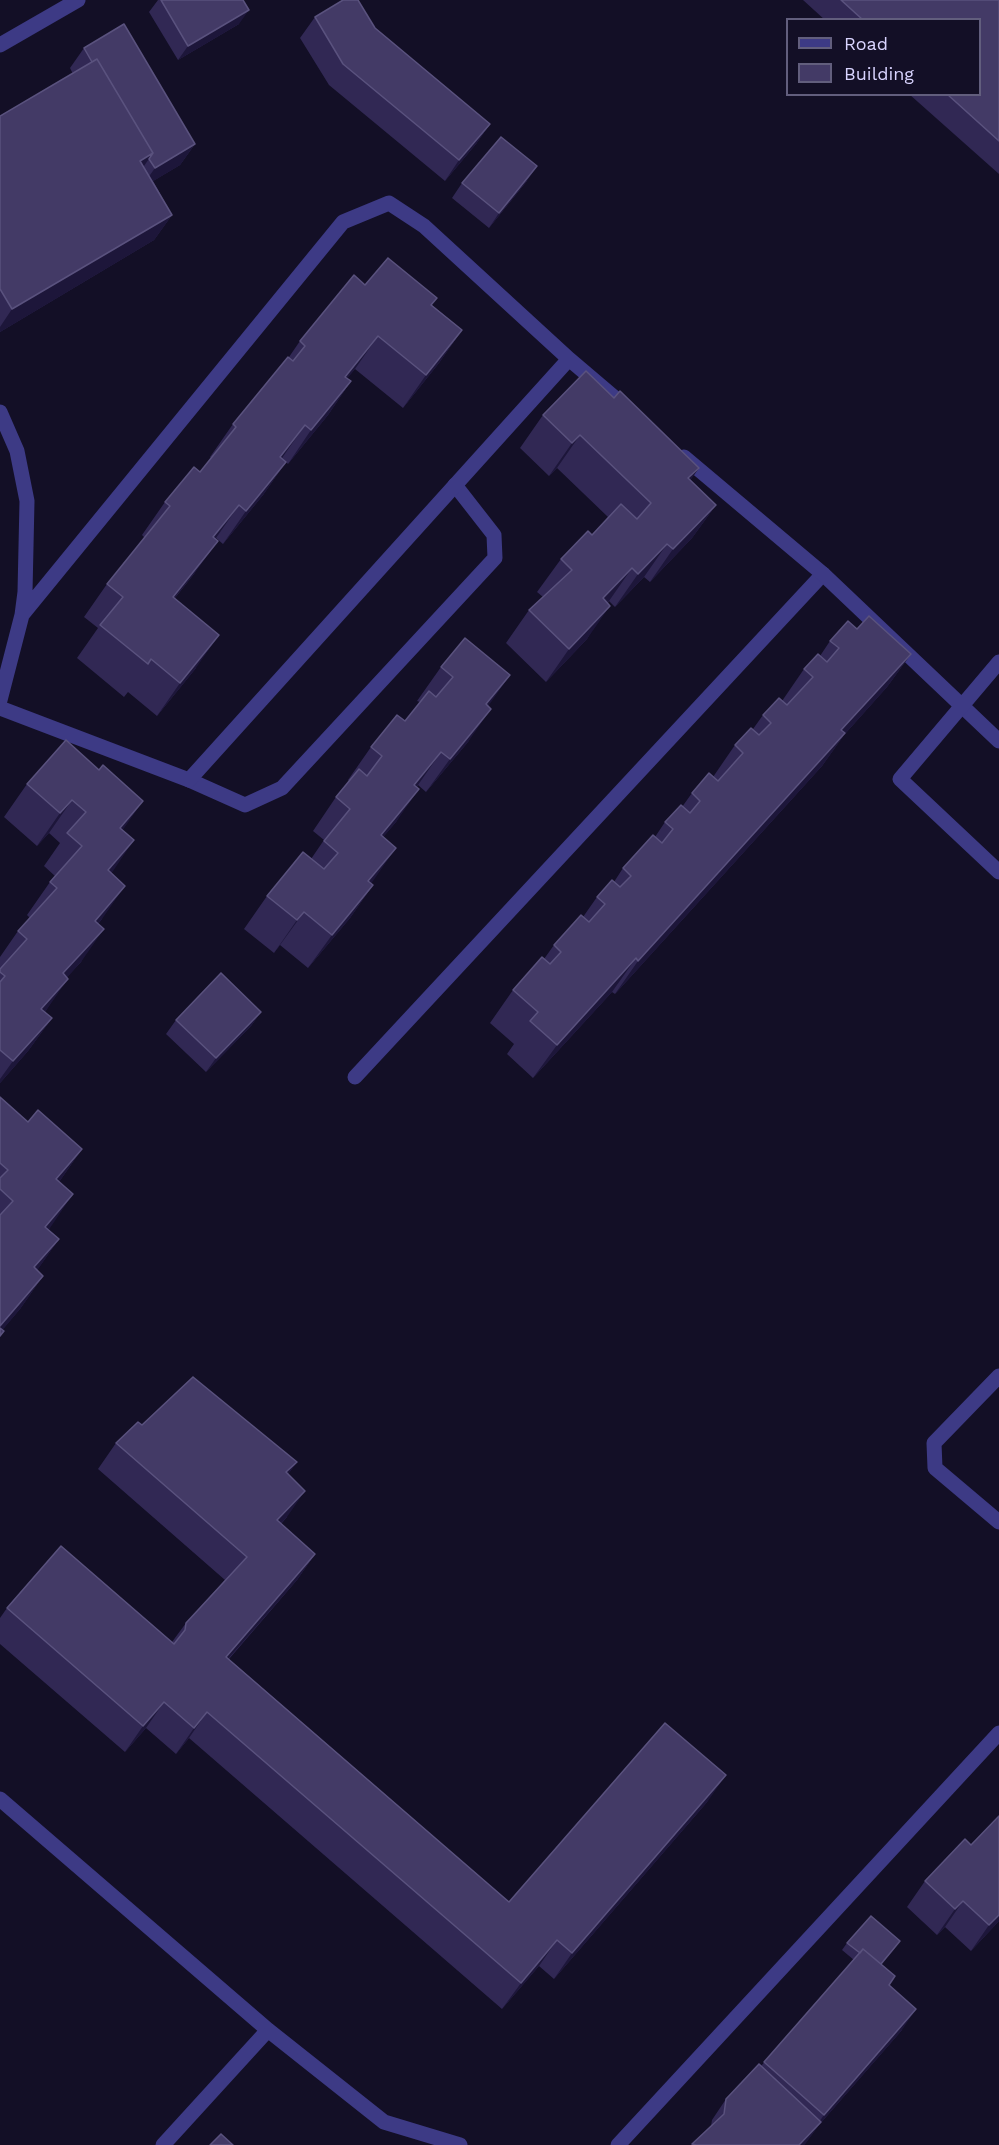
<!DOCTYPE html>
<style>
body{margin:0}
#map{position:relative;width:999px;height:2145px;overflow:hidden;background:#130f26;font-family:"Work Sans",sans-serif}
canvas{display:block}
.legend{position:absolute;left:786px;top:18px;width:195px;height:78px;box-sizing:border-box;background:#130f26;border:2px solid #625e7d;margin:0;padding:8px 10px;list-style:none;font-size:18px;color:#d9d4ff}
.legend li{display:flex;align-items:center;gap:12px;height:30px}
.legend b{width:30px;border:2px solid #625e7d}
</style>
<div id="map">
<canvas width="999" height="2145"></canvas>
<ul class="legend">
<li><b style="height:8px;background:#3d3a85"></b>Road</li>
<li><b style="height:16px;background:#433a66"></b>Building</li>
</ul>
</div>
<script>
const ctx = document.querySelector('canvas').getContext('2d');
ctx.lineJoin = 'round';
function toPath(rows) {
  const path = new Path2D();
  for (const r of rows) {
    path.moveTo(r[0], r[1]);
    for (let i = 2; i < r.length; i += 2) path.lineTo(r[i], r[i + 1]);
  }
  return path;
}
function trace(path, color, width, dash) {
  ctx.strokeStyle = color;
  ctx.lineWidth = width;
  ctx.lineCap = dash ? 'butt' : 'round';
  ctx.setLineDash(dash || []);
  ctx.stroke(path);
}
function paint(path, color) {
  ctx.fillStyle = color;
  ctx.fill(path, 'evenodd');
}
trace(toPath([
 [961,705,999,741],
 [189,780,245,805,282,788,495,558,494,535,455,485],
 [355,1077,823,574]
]), '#3d3a85', 15);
trace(toPath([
 [0,412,17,451,27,501,25,592,22,615,0,700],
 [684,457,823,574,961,705],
 [22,615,343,222,389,203,424,226,569,359],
 [999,662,900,779,999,872],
 [0,708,189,780,569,359,629,410],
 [999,1376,934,1443,935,1468,999,1522],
 [0,1799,268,2030,384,2122,460,2145],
 [163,2145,268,2030],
 [618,2145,999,1733]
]), '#3d3a85', 15);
trace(toPath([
 [0,45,78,0]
]), '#3d3a85', 15);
paint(toPath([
 [158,0,243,0,239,24,178,60,149,12],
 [803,0,999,0,999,174,909,94,980,94,980,20,825,20],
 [315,17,375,28,490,124,476,144,445,181,329,85,300,38],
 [84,48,195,144,180,165,153,181,172,215,154,240,0,332,0,116,73,74,70,68],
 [527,181,489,228,452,198,462,183],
 [365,285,432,305,462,330,439,363,403,408,355,369,347,378,351,381,328,415,288,464,286,462,263,495,223,544,216,538,215,539,194,574,175,598,196,668,157,716,128,692,124,697,77,658,98,628,84,617,107,584,145,538,142,535,165,502,200,472,211,458,210,457,233,424,289,357,300,341],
 [614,398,699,468,690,480,716,505,692,538,650,582,644,577,615,607,609,601,608,603,587,639,546,682,506,643,529,610,543,597,537,592,561,559,592,535,608,517,557,468,549,476,520,448,543,415],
 [857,629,911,654,887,687,844,735,822,766,615,994,612,992,533,1078,507,1054,514,1044,490,1023,513,990,544,959,554,945,583,917,597,897,614,882,623,868,655,837,665,822,682,807,692,793,713,777,735,745,753,729,763,715,782,701,804,669,820,656,830,641],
 [441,667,488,706,468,742,426,792,418,785,417,787,396,822,383,837,371,883,373,885,350,918,308,968,280,945,274,953,244,929,267,896,311,859,324,840,313,831,336,797,349,781,348,780,371,747,405,721,420,702,417,701],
 [66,740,123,830,111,873,102,919,98,924,81,962,67,977,45,1012,52,1018,28,1051,0,1083,0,957,18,931,30,918,27,915,50,882,55,876,44,866,60,843,49,833,37,846,4,817,27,784],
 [261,1012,251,1026,206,1072,166,1034,176,1020],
 [0,1097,28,1122,82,1149,59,1182,49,1230,59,1239,37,1270,43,1276,20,1309,2,1330,4,1331,0,1337],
 [142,1425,297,1462,288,1474,287,1517,281,1524,315,1554,297,1580,229,1659,509,1902,708,1801,554,1979,539,1966,502,2009,189,1738,176,1754,146,1728,125,1752,0,1644,0,1618,7,1608,172,1642,186,1623,225,1580,98,1469,116,1443],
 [971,1845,999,1921,971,1951,945,1927,937,1935,907,1907,925,1881],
 [847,1943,895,1948,881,1964,895,1976,889,1985,902,2030,819,2125,804,2145,691,2145,711,2126,712,2120,726,2099,761,2066,854,1960,842,1950]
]), '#312854');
paint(toPath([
 [249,10,239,24,178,60,188,46],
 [490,124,476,144,445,181,459,160],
 [195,144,180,165,140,189,155,168],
 [153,153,135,179,140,161],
 [537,166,527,181,489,228,499,213],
 [172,215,154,240,0,332,0,327,12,309],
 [462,330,439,363,403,408,426,375],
 [378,336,355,369,322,410,345,377],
 [351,381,328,415,288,464,311,430],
 [305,425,282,458,280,457],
 [580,435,557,468,549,476,572,443],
 [286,462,263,495,223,544,246,511],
 [699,468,676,501,688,478],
 [239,505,216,538,189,570,213,537],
 [716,505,692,538,650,582,673,549],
 [218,541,194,574,149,630,173,597],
 [667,544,644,577,615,607,638,574],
 [632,568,609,601,580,631,603,598],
 [610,606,587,639,546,682,569,649],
 [219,635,196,668,157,716,180,683],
 [911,654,887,687,844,735,822,766,615,994,638,961,841,730],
 [510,675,487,708,486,704],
 [491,709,468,742,426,792,450,759],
 [441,752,418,785,391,818,414,785],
 [419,789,396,822,357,868,381,835],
 [72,800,49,833,37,846,60,813],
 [143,801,120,834,120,828],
 [134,840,111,874,108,870],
 [396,848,373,881,345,915,368,881],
 [373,885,350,918,308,968,332,935],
 [125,886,102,919,71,954,95,921],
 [304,912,280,945,274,953,297,920],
 [104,929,81,962,40,1007,63,973],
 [636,958,612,992,533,1078,557,1045],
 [68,979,45,1012,18,1042,41,1009],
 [261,1012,251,1026,206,1072,216,1058],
 [52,1018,28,1051,0,1083,0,1079,13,1061],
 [82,1149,59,1182,56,1179],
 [73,1194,50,1228,22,1260,45,1227],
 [59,1239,36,1272,34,1267],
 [43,1276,20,1309,0,1333,0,1326],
 [297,1462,279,1487,286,1472],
 [305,1491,287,1517,259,1546,277,1520],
 [315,1554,297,1580,208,1682,226,1657],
 [164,1702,146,1728,125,1752,143,1726],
 [207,1712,189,1738,176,1754,194,1728],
 [726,1775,708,1801,554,1979,572,1953],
 [963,1901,945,1927,937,1935,955,1909],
 [999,1915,999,1921,971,1951,989,1925],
 [557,1940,539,1966,502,2009,521,1983],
 [916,2009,902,2030,819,2125,806,2143,804,2145,799,2145,814,2129,824,2115]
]), '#1d163a');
const building = toPath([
 [161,0,243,0,249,10,188,46,161,0],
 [343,0,358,0,375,28,490,124,459,160,343,64,315,17,343,0],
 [841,0,999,0,999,141,947,94,980,94,980,20,863,20,841,0],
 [124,24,195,144,155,168,149,159,153,153,97,59,92,62,84,48,124,24],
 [97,59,153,153,140,161,172,215,12,309,0,289,0,116,97,59],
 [501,137,537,166,499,213,462,183,501,137],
 [388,258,437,298,431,305,462,330,426,375,378,336,345,377,351,381,311,430,305,425,280,457,286,462,246,511,239,505,213,537,218,541,173,597,219,635,180,683,151,659,148,664,100,625,123,597,107,584,170,506,165,502,194,467,200,472,236,427,233,424,288,357,293,361,305,346,300,341,354,275,365,285,388,258],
 [586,371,614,398,620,391,699,468,688,478,716,505,673,549,667,544,638,574,632,568,603,598,610,606,569,649,529,610,572,570,561,559,588,531,592,535,621,504,637,519,651,503,580,435,572,443,543,415,586,371],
 [869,616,911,654,841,730,845,733,638,961,636,958,557,1045,530,1021,538,1012,513,990,542,957,550,964,561,952,554,945,581,915,589,922,605,904,597,897,612,880,620,887,631,876,623,868,653,835,662,843,673,829,665,822,681,805,690,813,700,801,692,793,709,773,718,781,743,753,735,745,751,728,759,735,771,723,763,715,779,698,787,705,813,677,804,669,818,654,827,662,839,648,830,641,848,621,857,629,869,616],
 [465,638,510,675,486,704,491,709,450,759,441,752,414,785,419,789,381,835,396,848,368,881,373,885,332,935,304,912,297,920,267,896,303,852,324,869,338,853,324,841,350,809,336,797,359,769,367,776,382,756,371,747,397,715,405,721,429,691,436,697,453,677,441,667,465,638],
 [66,740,99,770,103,765,143,801,120,828,134,840,108,870,125,886,95,921,104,929,63,973,68,979,41,1009,52,1018,13,1061,0,1050,0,982,5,976,0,972,0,969,27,939,18,931,57,888,50,882,82,846,67,833,86,812,72,800,60,813,27,784,66,740],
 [221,973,261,1012,216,1058,176,1020,221,973],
 [0,1097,28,1122,38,1110,82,1149,56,1179,73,1194,45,1227,59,1239,34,1267,43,1276,0,1326,0,1215,13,1201,0,1189,0,1178,8,1170,0,1163,0,1097],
 [0,1328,4,1331,0,1336,0,1328],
 [193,1377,297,1462,286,1472,305,1491,277,1520,315,1554,226,1657,509,1902,665,1723,726,1775,572,1953,557,1940,521,1983,207,1712,194,1728,164,1702,143,1726,7,1608,61,1546,174,1644,185,1630,186,1623,247,1557,116,1443,138,1422,142,1425,193,1377],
 [999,1816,999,1915,989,1925,963,1901,955,1909,925,1881,965,1839,971,1845,999,1816],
 [871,1916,900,1941,881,1964,863,1949,860,1953,847,1943,871,1916],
 [863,1949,895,1976,889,1985,916,2009,824,2115,764,2062,863,1949],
 [759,2064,821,2122,799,2145,696,2145,692,2144,724,2114,726,2099,759,2064],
 [221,2134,233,2145,210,2145,221,2134]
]);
paint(building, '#433a66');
trace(building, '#5a527e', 1.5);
</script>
